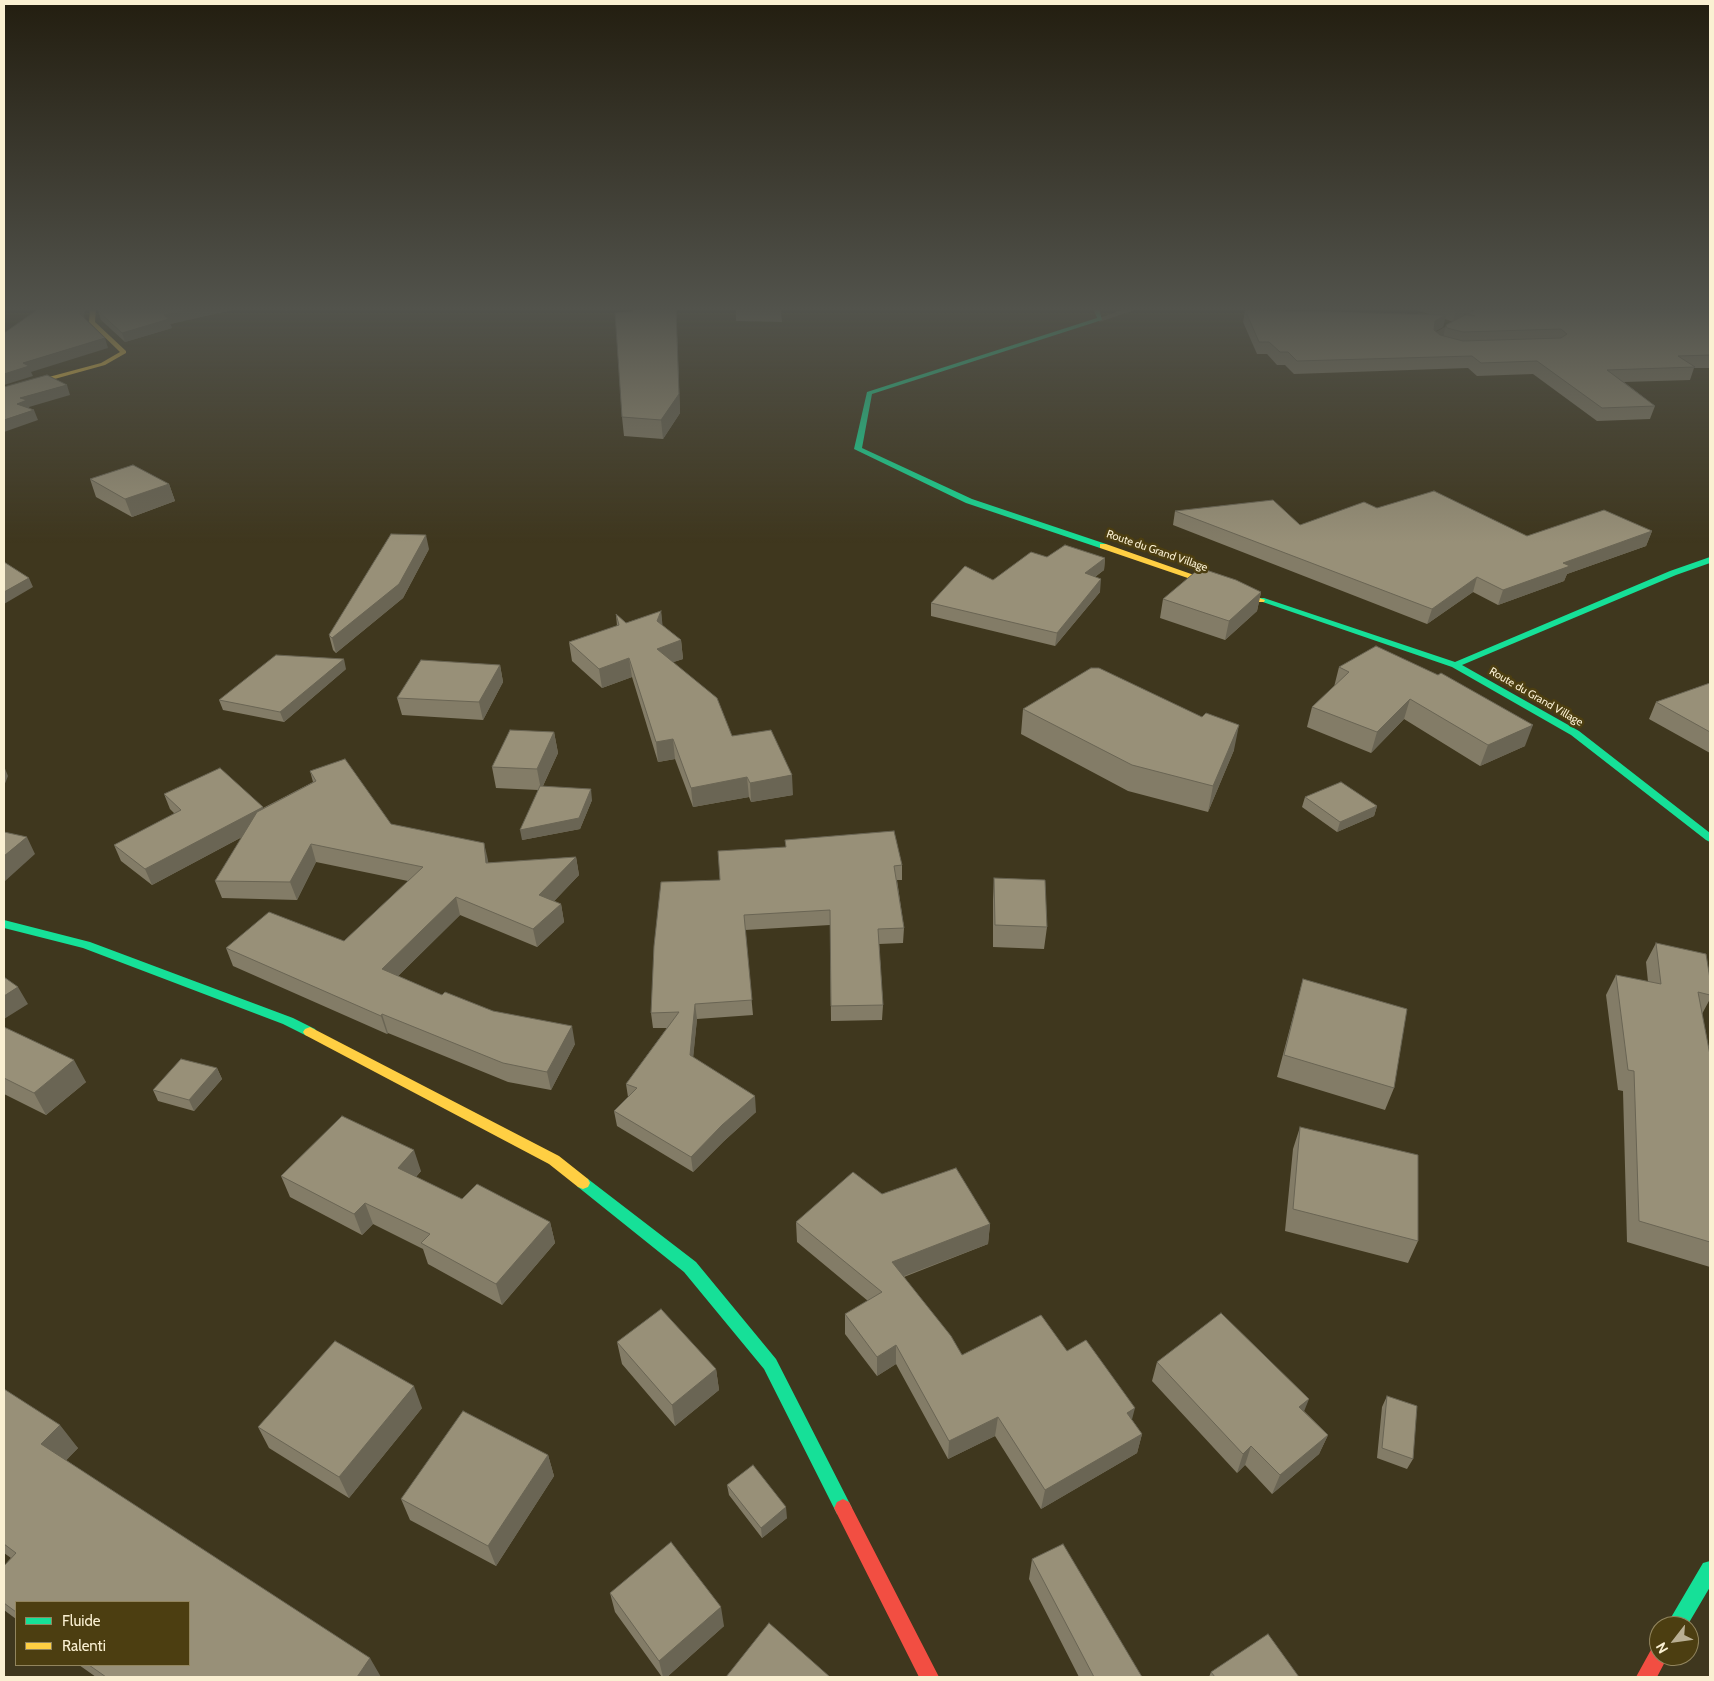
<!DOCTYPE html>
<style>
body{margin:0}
#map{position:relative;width:1714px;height:1681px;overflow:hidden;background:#3f371e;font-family:Cabin,sans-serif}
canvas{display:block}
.frame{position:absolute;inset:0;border:5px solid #faf0d2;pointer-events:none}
.legend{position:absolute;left:15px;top:1601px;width:175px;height:65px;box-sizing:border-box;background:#4c3e11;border:1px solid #92855e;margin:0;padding:6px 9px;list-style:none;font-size:15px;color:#faf0d2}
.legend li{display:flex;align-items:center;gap:10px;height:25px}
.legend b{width:25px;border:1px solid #92855e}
.north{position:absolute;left:1649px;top:1616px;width:50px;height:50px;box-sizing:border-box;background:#4c3e11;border:1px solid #92855e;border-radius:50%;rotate:240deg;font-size:14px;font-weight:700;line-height:20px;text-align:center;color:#faf0d2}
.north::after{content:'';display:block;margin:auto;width:18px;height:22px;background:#b9af93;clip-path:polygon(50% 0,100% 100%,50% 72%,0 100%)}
</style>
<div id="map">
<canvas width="1714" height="1681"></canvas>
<div class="frame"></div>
<ul class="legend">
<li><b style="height:6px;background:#16e098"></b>Fluide</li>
<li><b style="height:6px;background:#ffcf43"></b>Ralenti</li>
</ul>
<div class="north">N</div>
</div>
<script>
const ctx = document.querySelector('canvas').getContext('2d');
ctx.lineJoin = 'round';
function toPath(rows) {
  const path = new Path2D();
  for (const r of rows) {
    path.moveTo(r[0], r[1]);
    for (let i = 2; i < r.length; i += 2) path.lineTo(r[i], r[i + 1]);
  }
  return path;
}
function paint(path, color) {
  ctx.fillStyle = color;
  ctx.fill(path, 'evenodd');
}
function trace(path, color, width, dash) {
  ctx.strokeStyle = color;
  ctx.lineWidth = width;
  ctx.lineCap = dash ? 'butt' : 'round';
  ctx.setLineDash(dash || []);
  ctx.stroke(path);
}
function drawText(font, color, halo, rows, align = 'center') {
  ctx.font = font + ' Cabin,sans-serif';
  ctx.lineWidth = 5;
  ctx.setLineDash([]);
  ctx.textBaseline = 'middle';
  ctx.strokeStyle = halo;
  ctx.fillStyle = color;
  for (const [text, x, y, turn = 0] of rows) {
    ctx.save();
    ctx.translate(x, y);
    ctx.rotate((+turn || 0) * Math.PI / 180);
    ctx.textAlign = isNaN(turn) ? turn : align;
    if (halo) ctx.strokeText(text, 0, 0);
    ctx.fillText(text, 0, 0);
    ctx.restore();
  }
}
paint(toPath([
 [1128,308,1140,308,1100,322,1096,319,1128,308],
 [1462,308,1470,308,1475,315,1470,321,1441,336,1441,340,1451,344,1451,348,1445,348,1433,343,1434,333,1466,315,1462,308]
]), '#6c644f');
paint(toPath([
 [1093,308,1099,308,1102,320,872,394,862,448,972,499,1106,544,1106,548,1100,548,966,503,854,449,867,392,1097,318,1093,308],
 [1710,557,1710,563,1676,575,1462,665,1579,731,1710,833,1710,842,1706,840,1571,735,1452,667,1257,600,1258,598,1264,598,1455,662,1670,571,1710,557],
 [4,920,90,942,293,1018,315,1029,317,1032,315,1035,310,1037,305,1035,283,1024,83,948,4,928,4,920],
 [583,1177,588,1179,696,1262,776,1359,849,1502,852,1508,849,1514,843,1517,837,1514,764,1369,684,1272,578,1187,576,1183,578,1179,583,1177],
 [1710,1561,1710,1587,1687,1626,1666,1626,1703,1563,1710,1561]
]), '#16e098');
paint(toPath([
 [90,308,96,308,95,322,126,351,126,353,105,365,4,393,4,389,101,363,120,352,89,322,90,308],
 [1100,544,1106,544,1265,600,1264,602,1258,602,1100,548,1100,544],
 [310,1027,559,1156,588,1179,590,1183,588,1187,583,1189,578,1187,549,1164,305,1035,303,1032,305,1029,310,1027]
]), '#ffcf43');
paint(toPath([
 [843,1499,849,1502,939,1677,919,1677,837,1514,834,1508,837,1502,843,1499],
 [1659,1645,1659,1656,1668,1656,1657,1677,1636,1677,1652,1648,1659,1645]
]), '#f24e42');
paint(toPath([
 [98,308,241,308,170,324,172,328,125,342,101,320,98,311],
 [260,308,276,308,266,310],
 [635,308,676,308,680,413,663,439,624,436,622,417,632,312],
 [736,308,781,308,782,322,736,321],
 [1411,308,1466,308,1464,315,1453,322,1445,319,1443,327,1435,331,1440,335,1443,336,1446,325,1468,315,1468,314,1474,311,1472,308,1710,308,1710,368,1694,368,1690,380,1624,382,1655,406,1650,419,1597,421,1533,374,1477,376,1468,368,1294,374,1285,365,1277,365,1267,354,1257,354,1243,322,1245,310,1432,315],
 [90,479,169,484,175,501,132,517,96,497],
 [1377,508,1527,536,1652,531,1646,546,1567,574,1564,581,1498,605,1473,592,1427,624,1173,525,1175,511,1300,525],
 [429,549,403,598,336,653,333,650,329,635],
 [1047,557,1105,558,1104,570,1095,577,1100,592,1055,646,931,616,931,603,993,580],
 [1261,592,1257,611,1225,640,1160,618,1163,599],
 [661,611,662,625,681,640,683,659,673,662,732,736,793,795,751,802,749,797,693,807,675,759,658,762,632,677,602,688,572,661,569,642,617,626,616,614,626,623],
 [500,665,503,682,483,720,402,715,397,698],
 [1339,667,1525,746,1480,766,1404,719,1371,753,1307,727,1312,707,1334,687],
 [346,669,284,722,223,710,219,700],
 [1710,683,1710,753,1649,719,1656,702],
 [1023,709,1234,750,1208,812,1128,791,1021,734],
 [554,732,558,753,543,786,592,800,580,829,522,840,538,790,496,788,492,767],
 [310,771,391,824,488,863,576,857,579,875,554,901,561,904,564,922,537,947,460,915,398,976,442,995,575,1044,551,1090,508,1082,388,1033,387,1034,233,966,226,948,344,941,408,881,316,862,297,900,222,898,215,881,242,837,152,885,121,861,114,845,175,814,170,809,164,794,263,808,313,782],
 [1305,797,1377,806,1374,816,1337,832,1302,807],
 [902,865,902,880,897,880,904,928,903,943,879,944,883,1005,882,1020,831,1021,830,925,745,930,753,1015,697,1019,693,1057,756,1112,724,1141,693,1172,617,1126,614,1111,628,1097,626,1084,667,1028,653,1028,651,1013,720,880],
 [994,878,1047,927,1044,949,993,947,993,899],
 [1656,943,1710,979,1710,999,1702,1014,1710,1055,1710,1267,1627,1242,1623,1091,1618,1090,1606,995,1616,975,1648,982,1646,962],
 [1303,979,1394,1088,1385,1110,1277,1077],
 [4,1027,86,1082,46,1115,4,1094],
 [217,1068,222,1079,194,1111,158,1101,153,1090],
 [1300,1127,1418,1241,1408,1263,1285,1231,1293,1149],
 [421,1171,416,1177,462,1199,550,1222,555,1243,502,1305,428,1264,423,1249,373,1224,362,1235,290,1197,281,1176],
 [882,1194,990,1224,988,1244,904,1277,962,1355,1067,1351,1132,1420,1142,1434,1137,1453,1041,1509,995,1436,948,1459,896,1364,877,1376,845,1334,845,1314,868,1301,797,1242,796,1222],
 [617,1342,716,1369,719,1390,675,1426,622,1364],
 [1157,1362,1304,1411,1328,1435,1319,1454,1272,1494,1245,1465,1237,1473,1152,1381],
 [4,1389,78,1448,66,1460,381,1677,96,1677,79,1665,189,1665,16,1602,16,1619,4,1610,4,1566,11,1558,4,1553],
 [1387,1396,1413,1459,1407,1469,1377,1458,1382,1407],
 [422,1408,349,1498,269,1448,258,1427],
 [548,1455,554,1476,496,1566,410,1520,401,1499],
 [727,1485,787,1518,762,1538,729,1495],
 [1032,1559,1142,1677,1079,1677,1029,1579],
 [610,1593,724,1626,667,1677,662,1677,615,1612],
 [1211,1672,1299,1677,1209,1677]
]), '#837c67');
paint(toPath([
 [81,308,85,308,84,323,80,314],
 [198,308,241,308,170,324,172,328,125,342,122,333,164,315],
 [266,308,276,308,266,310],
 [285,308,298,308,286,311],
 [676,308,680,413,663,439,661,420],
 [1459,308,1466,308,1464,315,1453,322,1456,310],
 [1446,315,1443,327,1432,333,1435,321],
 [105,338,108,348,31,372,33,376,4,385,4,374,23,363],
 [67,385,70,395,29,407,31,411,17,404,20,398],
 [34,410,38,420,4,432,4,420],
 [169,484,175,501,132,517,125,499],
 [1652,531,1646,546,1567,574,1564,581,1498,605,1503,590,1563,563],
 [426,535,429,549,403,598,336,653,332,638],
 [1105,558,1104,570,1084,585,1085,573],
 [1477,577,1473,592,1427,624,1432,609],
 [29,578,33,587,4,604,4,592],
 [1101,579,1100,592,1055,646,1057,633],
 [1261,592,1257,611,1225,640,1229,621],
 [661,611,663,629,657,621],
 [681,640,683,659,659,667,657,649],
 [629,658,632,677,602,688,599,669],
 [344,659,346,669,284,722,280,712],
 [500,665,503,682,483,720,479,702],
 [1410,699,1404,719,1371,753,1377,732],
 [1239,725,1234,750,1208,812,1213,786],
 [1533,725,1525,746,1480,766,1488,745],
 [554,732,558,753,541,790,537,769],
 [673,739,675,759,658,762,656,742],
 [4,766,8,776,4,786],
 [792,775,793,795,751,802,750,783],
 [747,777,749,797,693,807,691,788],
 [591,789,592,800,580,829,522,840,520,830],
 [1377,806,1374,816,1337,832,1340,822],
 [263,807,268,823,152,885,145,869],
 [27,837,35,854,4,882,4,856],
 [484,843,488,860,490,880,486,863],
 [311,844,316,862,297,900,290,882],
 [576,857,579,875,543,913,539,895],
 [456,897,460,915,387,987,382,969],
 [561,904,564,922,537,947,533,929],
 [18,987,28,1004,4,1019,4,996],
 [695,1004,697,1019,692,1070,690,1055],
 [382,1014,388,1033,387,1034,381,1016],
 [572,1026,575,1044,551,1090,547,1072],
 [74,1060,86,1082,46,1115,34,1093],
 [217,1068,222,1079,194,1111,189,1100],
 [755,1096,756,1112,724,1141,693,1172,691,1157,722,1125],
 [414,1150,421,1171,405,1189,398,1168],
 [365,1203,373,1224,362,1235,354,1214],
 [550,1222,555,1243,502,1305,496,1284],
 [990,1224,988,1244,891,1281,892,1262],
 [896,1345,896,1364,877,1376,877,1357],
 [716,1369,719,1390,675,1426,672,1405],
 [414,1386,422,1408,349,1498,339,1477],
 [1309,1399,1301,1419,1299,1407],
 [1135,1408,1130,1427,1127,1413],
 [998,1417,995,1436,948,1459,949,1441],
 [60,1425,78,1448,59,1468,41,1444],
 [1142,1434,1137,1453,1041,1509,1045,1490],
 [1328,1435,1319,1454,1272,1494,1280,1475],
 [1251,1446,1245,1465,1237,1473,1243,1454],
 [548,1455,554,1476,496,1566,488,1546],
 [786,1507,787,1518,762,1538,761,1528],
 [721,1607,724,1626,667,1677,663,1677,659,1661],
 [370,1658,381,1677,357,1677]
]), '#6a6554');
const building = toPath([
 [37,308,81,308,80,314,105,338,23,363,29,366,4,374,4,333,37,310,37,308],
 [98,308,198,308,164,315,169,319,122,333,98,311,98,308],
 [635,308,676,308,679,394,661,420,622,417,615,313,632,312,635,308],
 [1450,308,1459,308,1456,310,1450,308],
 [1477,308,1710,308,1710,355,1678,356,1695,367,1607,370,1655,406,1602,408,1537,361,1481,363,1472,356,1297,361,1288,352,1280,352,1269,342,1259,342,1245,310,1446,315,1435,321,1434,330,1440,335,1463,341,1561,338,1567,334,1561,329,1463,332,1447,328,1446,325,1465,315,1475,316,1468,314,1475,310,1477,308],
 [47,375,67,385,20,398,27,400,17,404,34,410,4,420,4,387,47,375],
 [133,465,169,484,125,499,90,479,133,465],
 [1434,491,1527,536,1604,510,1652,531,1563,563,1570,566,1503,590,1477,577,1432,609,1175,511,1273,500,1300,525,1364,502,1377,508,1434,491],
 [391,534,426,535,399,584,332,638,329,635,391,534],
 [1065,545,1105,558,1085,573,1101,579,1057,633,931,603,965,566,993,580,1031,552,1047,557,1065,545],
 [4,562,29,578,4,592,4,562],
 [1200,568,1236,580,1261,592,1229,621,1163,599,1200,568],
 [661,611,657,621,681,640,657,649,717,698,732,736,771,730,792,775,750,783,747,777,691,788,673,739,656,742,629,658,599,669,569,642,619,625,616,614,626,623,661,611],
 [1376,646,1438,675,1441,673,1533,725,1488,745,1410,699,1377,732,1312,707,1349,672,1339,667,1376,646],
 [276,655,344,659,280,712,219,700,276,655],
 [421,660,500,665,479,702,397,698,421,660],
 [1091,668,1099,668,1202,717,1206,713,1239,725,1213,786,1132,765,1023,709,1091,668],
 [1710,683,1710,732,1656,702,1710,683],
 [510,730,554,732,537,769,492,767,510,730],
 [345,759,391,824,484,843,486,863,576,857,539,895,561,904,533,929,456,897,382,969,442,995,445,992,493,1011,572,1026,547,1072,503,1063,382,1014,381,1016,226,948,269,912,344,941,423,867,311,844,290,882,215,881,257,812,316,781,310,771,345,759],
 [220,768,263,807,145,869,114,845,181,810,164,794,220,768],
 [1341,782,1377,806,1340,822,1305,797,1341,782],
 [540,786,591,789,579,818,520,830,540,786],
 [894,831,902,865,894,866,904,928,878,929,883,1005,831,1006,830,910,744,915,752,1000,695,1004,690,1055,755,1096,722,1125,691,1157,614,1111,637,1088,626,1084,679,1012,651,1013,654,946,661,882,720,880,718,851,786,847,785,840,894,831],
 [4,832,27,837,4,856,4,832],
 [994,878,1045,880,1047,927,995,925,994,878],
 [1656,943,1706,954,1710,979,1710,995,1698,992,1710,1055,1710,1242,1639,1221,1634,1071,1628,1070,1616,975,1661,984,1656,943],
 [4,977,18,987,4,996,4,977],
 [1303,979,1407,1009,1394,1088,1284,1055,1303,979],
 [4,1027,74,1060,34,1093,4,1078,4,1027],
 [181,1059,217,1068,189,1100,153,1090,181,1059],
 [342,1116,414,1150,398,1168,462,1199,477,1184,550,1222,496,1284,421,1243,430,1234,365,1203,354,1214,281,1176,342,1116],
 [1300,1127,1418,1155,1418,1241,1293,1209,1300,1127],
 [956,1168,990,1224,892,1262,951,1336,962,1355,1041,1315,1067,1351,1086,1340,1135,1408,1127,1413,1142,1434,1045,1490,998,1417,949,1441,896,1345,877,1357,845,1314,882,1292,796,1222,853,1172,882,1194,956,1168],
 [661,1309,716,1369,672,1405,617,1342,661,1309],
 [1221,1313,1309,1399,1299,1407,1328,1435,1280,1475,1251,1446,1243,1454,1157,1362,1221,1313],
 [335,1341,414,1386,339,1477,258,1427,335,1341],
 [4,1389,60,1425,41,1444,370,1658,357,1677,106,1677,89,1665,189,1665,189,1602,16,1602,16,1612,4,1603,4,1566,16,1553,4,1544,4,1389],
 [1387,1396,1417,1406,1413,1459,1382,1448,1387,1396],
 [463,1411,548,1455,488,1546,401,1499,463,1411],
 [753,1465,786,1507,761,1528,727,1485,753,1465],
 [671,1542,721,1607,659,1661,610,1593,671,1542],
 [1063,1544,1142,1677,1094,1677,1032,1559,1063,1544],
 [769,1623,830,1677,726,1677,769,1623],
 [1268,1634,1299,1677,1215,1677,1211,1672,1268,1634]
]);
paint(building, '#989078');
trace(building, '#6a6554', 1);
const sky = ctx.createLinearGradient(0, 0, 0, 543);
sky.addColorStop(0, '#231e10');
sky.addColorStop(0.57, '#52534c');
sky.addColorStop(1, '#52534c00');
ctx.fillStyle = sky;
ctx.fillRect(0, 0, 1714, 543);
drawText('11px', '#faf0d2', '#4c3e11', [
 ["Route du Grand Village",1157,551,19],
 ["Route du Grand Village",1536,697,30]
]);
</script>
